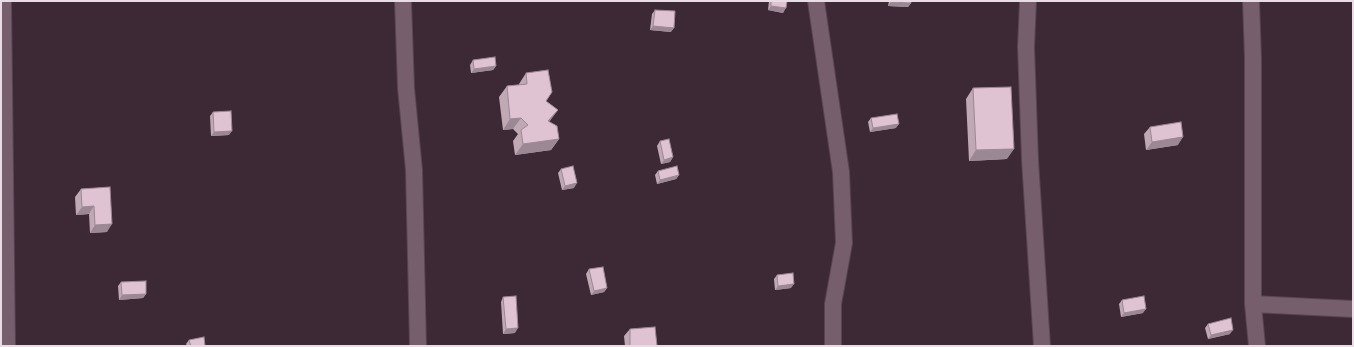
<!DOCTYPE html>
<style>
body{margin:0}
#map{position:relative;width:1354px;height:347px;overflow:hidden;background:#3d2835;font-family:"PT Sans Narrow",sans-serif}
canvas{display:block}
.frame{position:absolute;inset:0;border:2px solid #eadce4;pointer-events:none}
</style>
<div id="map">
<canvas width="1354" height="347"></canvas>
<div class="frame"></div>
</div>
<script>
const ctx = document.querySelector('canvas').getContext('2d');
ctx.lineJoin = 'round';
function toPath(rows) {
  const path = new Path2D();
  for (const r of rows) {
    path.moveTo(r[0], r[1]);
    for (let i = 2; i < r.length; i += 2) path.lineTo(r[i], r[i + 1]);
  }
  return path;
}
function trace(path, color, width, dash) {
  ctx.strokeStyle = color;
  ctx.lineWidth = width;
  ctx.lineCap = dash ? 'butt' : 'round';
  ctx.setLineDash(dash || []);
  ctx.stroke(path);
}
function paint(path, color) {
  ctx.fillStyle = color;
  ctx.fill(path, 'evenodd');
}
const street = toPath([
 [3,1,7,346],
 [403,1,406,88,414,170,418,346],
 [816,1,841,172,844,243,833,304,833,346],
 [1028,1,1026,47,1030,160,1042,346],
 [1251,1,1253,58,1253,304,1257,346],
 [1253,304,1353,309]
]);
trace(street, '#574550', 18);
trace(street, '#765e6c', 16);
paint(toPath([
 [769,1,787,1,783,13,768,10],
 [889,1,911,1,911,3,908,7,888,6],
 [655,10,671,32,650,30,652,14],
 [473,60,496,66,493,70,471,73,470,65],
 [526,73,552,92,546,101,549,122,559,139,551,150,515,155,513,141,518,134,513,129,503,130,499,97,507,86,519,85,519,84],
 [973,88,1007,159,969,161,966,99],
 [213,112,229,135,211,136,210,116],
 [871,118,896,128,870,132,868,122],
 [1150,127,1178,145,1146,150,1144,134],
 [660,141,673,157,670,162,661,164,657,146],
 [561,169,574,188,562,190,558,173],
 [658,171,679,175,676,179,657,184,655,175],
 [110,187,107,232,90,233,89,214,76,215,75,197,81,189],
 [589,269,607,288,604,292,591,295,586,274],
 [777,275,791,288,775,290,774,279],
 [121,282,146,294,143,298,119,300,118,286],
 [503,297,515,333,503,334,501,302],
 [1122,300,1143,313,1121,317,1119,304],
 [1208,324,1230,334,1208,339,1205,328],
 [630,329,657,346,625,346,624,336],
 [189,340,205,346,187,346,186,344]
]), '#c0a8b5');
paint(toPath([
 [891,2,911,3,908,7,888,6],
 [771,6,786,8,783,13,768,10],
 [653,26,674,28,671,32,650,30],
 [496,66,493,70,471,73,474,69],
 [558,110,550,121,540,132,548,121],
 [521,118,513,129,503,130,510,119],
 [899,124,896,128,870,132,873,128],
 [232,131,229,135,211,136,214,132],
 [1183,137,1178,145,1146,150,1152,142],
 [559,139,551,150,515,155,523,144],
 [1014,149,1007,159,969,161,976,150],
 [673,157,670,162,661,164,664,160],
 [679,175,676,179,657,184,660,180],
 [577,183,574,188,562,190,565,186],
 [94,206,89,214,76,215,82,207],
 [112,224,107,232,90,233,95,225],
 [794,284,791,288,775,290,778,286],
 [607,288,604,292,591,295,594,291],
 [146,294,143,298,119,300,122,295],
 [1146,309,1143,313,1121,317,1124,313],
 [518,328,515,333,503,334,506,329],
 [1233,330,1230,334,1208,339,1211,335]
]), '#9c8894');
const building = toPath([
 [771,1,787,1,786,8,771,6,771,1],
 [892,1,911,1,911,3,891,2,892,1],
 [655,10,675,11,674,28,653,26,655,10],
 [495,57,496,66,474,69,473,60,495,57],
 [548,70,552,92,546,101,558,110,548,121,557,126,559,139,523,144,521,130,528,125,521,118,510,119,507,86,527,84,526,73,548,70],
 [1011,87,1014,149,976,150,973,88,1011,87],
 [231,111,232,131,214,132,213,112,231,111],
 [897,114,899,124,873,128,871,118,897,114],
 [1181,122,1183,137,1152,142,1150,127,1181,122],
 [669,139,673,157,664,160,660,141,669,139],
 [573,166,577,183,565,186,561,169,573,166],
 [677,166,679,175,660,180,658,171,677,166],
 [110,187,112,224,95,225,94,206,82,207,81,189,110,187],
 [603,267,607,288,594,291,589,269,603,267],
 [793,273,794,284,778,286,777,275,793,273],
 [146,281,146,294,122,295,121,282,146,281],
 [516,296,518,328,506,329,503,297,516,296],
 [1144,296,1146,309,1124,313,1122,300,1144,296],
 [1231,318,1233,330,1211,335,1208,324,1231,318],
 [655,327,657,346,630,346,630,329,655,327],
 [204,337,205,346,191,346,189,340,204,337]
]);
paint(building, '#dfc3d3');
trace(building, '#9c8894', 1);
</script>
